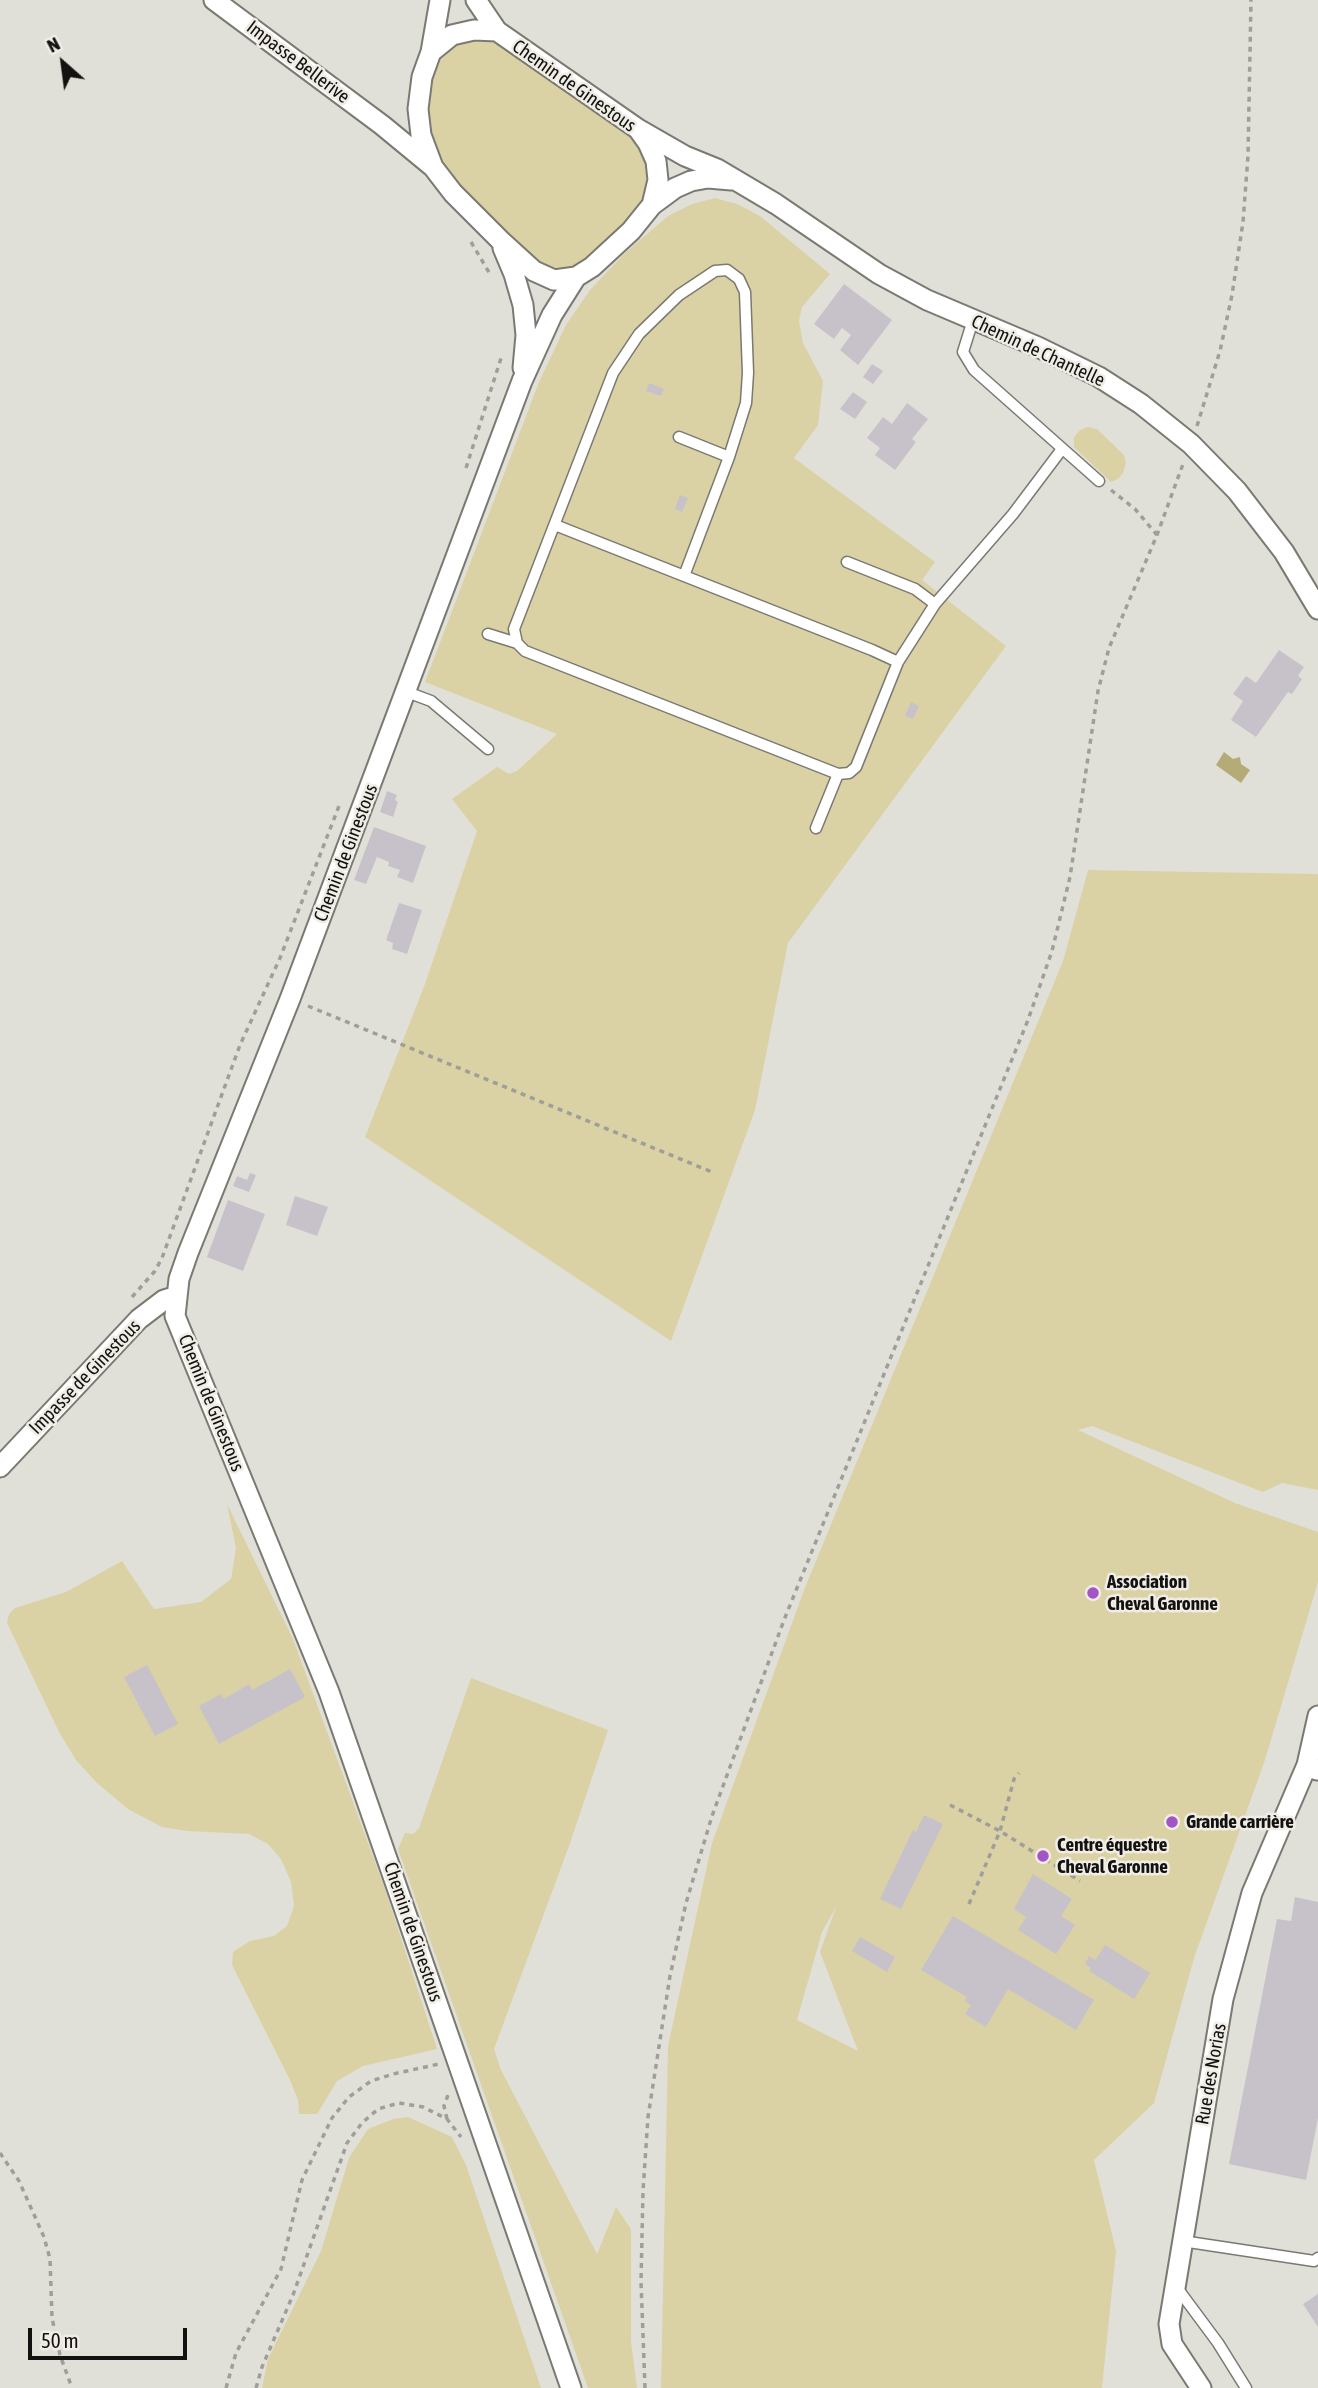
<!DOCTYPE html>
<meta charset="utf-8">
<style>
body{margin:0}
#map{position:relative;width:1318px;height:2388px;overflow:hidden;background:#e1e0d8;font-family:"Asap Condensed",sans-serif}
canvas{display:block}
.north{position:absolute;left:28px;top:28px;width:70px;height:70px;-webkit-text-stroke:5px #efede5;paint-order:stroke;rotate:332deg;font-size:19px;font-weight:700;line-height:28px;text-align:center;color:#131210}
.north::after{content:'';display:block;margin:auto;width:24px;height:32px;background:#131210;clip-path:polygon(50% 0,100% 100%,50% 72%,0 100%)}
.scale{position:absolute;left:28px;top:2328px;width:159px;height:32px;box-sizing:border-box;border:4px solid #131210;border-top:0;padding-left:9px;font-size:21px;line-height:24px;white-space:nowrap;color:#131210;-webkit-text-stroke:5px #efede5;paint-order:stroke}
</style>
<div id="map">
<canvas width="1318" height="2388"></canvas>
<div class="north">N</div>
<div class="scale">50 m</div>
</div>
<script>
const ctx = document.querySelector('canvas').getContext('2d');
ctx.lineJoin = 'round';
function paint(path, color) {
  ctx.fillStyle = color;
  ctx.fill(path, 'evenodd');
}
function toPath(rows) {
  const path = new Path2D();
  for (const r of rows) {
    path.moveTo(r[0], r[1]);
    for (let i = 2; i < r.length; i += 2) path.lineTo(r[i], r[i + 1]);
  }
  return path;
}
function trace(path, color, width, dash) {
  ctx.strokeStyle = color;
  ctx.lineWidth = width;
  ctx.lineCap = dash ? 'butt' : 'round';
  ctx.setLineDash(dash || []);
  ctx.stroke(path);
}
function drawText(font, color, halo, rows, align = 'center') {
  ctx.font = font + ' "Asap Condensed",sans-serif';
  ctx.lineWidth = 5;
  ctx.setLineDash([]);
  ctx.textBaseline = 'middle';
  ctx.strokeStyle = halo;
  ctx.fillStyle = color;
  for (const [text, x, y, turn = 0] of rows) {
    ctx.save();
    ctx.translate(x, y);
    ctx.rotate((+turn || 0) * Math.PI / 180);
    ctx.textAlign = isNaN(turn) ? turn : align;
    if (halo) ctx.strokeText(text, 0, 0);
    ctx.fillText(text, 0, 0);
    ctx.restore();
  }
}
paint(toPath([
 [473,37,488,38,503,45,630,131,641,146,647,162,649,182,644,201,637,213,584,266,555,272,543,267,458,191,441,167,428,127,426,105,433,66,444,53,457,43],
 [715,198,737,204,760,216,830,274,802,307,799,321,803,343,823,381,818,425,794,458,935,562,922,580,1006,646,788,943,755,1110,671,1341,365,1137,425,984,477,831,452,799,497,767,509,774,517,771,557,734,425,682,539,382,566,325,590,290,625,253,668,216,692,204],
 [1088,427,1097,429,1124,455,1126,463,1123,473,1118,479,1111,482,1074,447,1074,437,1080,430],
 [1088,870,1318,874,1318,1490,1282,1483,1263,1492,1092,1426,1078,1430,1235,1503,1318,1532,1318,1582,1265,1760,1194,1958,1154,2103,1094,2160,1116,2251,1102,2388,661,2388,668,2046,712,1843,804,1590,1063,961],
 [836,1907,820,1952,858,2051,797,2020,822,1932],
 [227,1504,293,1639,386,1892,437,2049,363,2066,337,2081,317,2114,299,2114,298,2100,290,2080,232,1965,233,1952,250,1941,274,1936,287,1926,294,1906,291,1882,281,1859,268,1844,249,1834,187,1831,162,1827,128,1809,97,1783,76,1760,59,1732,7,1623,9,1614,15,1608,66,1592,122,1561,154,1609,201,1602,231,1579,236,1548],
 [471,1678,608,1730,569,1846,494,2049,501,2070,597,2254,616,2207,631,2229,631,2341,637,2388,588,2388,398,1849,405,1833,413,1834,419,1828],
 [408,2117,452,2137,466,2165,541,2388,262,2388,268,2359,321,2251,349,2158,368,2129,393,2119]
]), '#dad2a4');
paint(toPath([
 [1224,752,1233,759,1240,757,1241,764,1250,770,1241,783,1216,765]
]), '#b4ab77');
paint(toPath([
 [844,284,892,320,858,365,840,350,851,335,842,328,834,339,814,324],
 [872,364,883,371,873,384,863,377],
 [649,383,664,389,661,396,646,391],
 [853,392,867,402,855,419,840,409],
 [907,403,928,419,912,439,916,442,895,470,875,455,880,448,867,438,883,417,892,424],
 [680,495,688,498,682,512,675,509],
 [1279,650,1304,667,1298,676,1302,679,1292,694,1288,692,1256,737,1231,720,1243,701,1233,694,1246,676,1256,683],
 [911,702,919,706,913,719,905,716],
 [387,791,397,795,395,800,398,802,393,817,380,812],
 [374,827,426,846,413,883,397,877,400,870,388,866,389,862,377,857,366,884,354,880],
 [399,903,422,910,407,954,392,949,393,943,386,940],
 [250,1173,256,1175,249,1192,233,1186,237,1176,247,1180],
 [295,1196,328,1207,317,1236,286,1225],
 [228,1200,265,1214,243,1271,207,1257],
 [147,1665,178,1724,155,1736,124,1677],
 [290,1669,305,1697,219,1744,199,1706,221,1694,224,1699,249,1684,252,1690],
 [924,1815,943,1824,901,1909,880,1899,913,1830,916,1832],
 [1033,1874,1072,1899,1061,1916,1075,1925,1056,1954,1018,1930,1026,1917,1014,1909],
 [1295,1897,1318,1902,1318,2118,1306,2180,1229,2164,1277,1919,1291,1921],
 [953,1916,1094,2000,1076,2030,1008,1989,986,2027,965,2014,971,2005,964,2001,967,1997,921,1970],
 [860,1937,895,1957,887,1972,852,1951],
 [1105,1945,1150,1973,1134,1999,1089,1971,1091,1968,1085,1964,1089,1956,1095,1960],
 [1318,2294,1318,2327,1303,2304]
]), '#c7c2ca');
const service = toPath([
 [973,320,963,352,974,370,1099,481],
 [679,437,729,457],
 [555,525,872,650,898,662],
 [847,562,915,589,935,604],
 [684,576,729,457,746,403,748,373,745,292,739,279,727,270,715,271,679,295,639,334,613,373,514,629,517,643,525,651,838,774,849,773,856,767,898,662,935,604,1013,514,1062,449],
 [488,634,517,643],
 [407,692,431,701,488,749],
 [816,828,838,774],
 [1182,2241,1314,2261,1318,2258],
 [1175,2285,1218,2343,1246,2388]
]);
const minor = toPath([
 [214,0,382,125,433,167],
 [476,0,497,31,638,129,648,143,656,161,658,180,652,205,631,231,592,267,576,277,554,280,534,271,500,240,453,193,433,167,421,135,418,109,422,77,431,52,452,35,474,30,497,31],
 [431,52,440,0],
 [638,129,685,156,717,169,776,204,879,274,927,300,1038,347,1099,377,1141,404,1191,444,1237,491,1284,552,1318,609],
 [652,205,675,188,691,181,708,178,731,180],
 [503,248,514,274,523,305,526,335,523,368],
 [0,1467,139,1319,164,1300,177,1296],
 [1317,1770,1307,1765,1318,1716],
 [571,2388,329,1692,175,1316,179,1279,188,1253,290,999,522,381,552,315,576,277],
 [1201,2388,1172,2344,1169,2324,1223,1999,1252,1893,1307,1765]
]);
trace(service, '#7a7972', 13);
trace(minor, '#7a7972', 23);
trace(toPath([
 [471,242,490,274],
 [1197,426,1220,351,1232,295,1243,222,1248,156,1251,0],
 [466,468,502,355],
 [1111,490,1135,509,1157,535],
 [308,1006,712,1172],
 [132,1297,155,1271,162,1258,240,1045,280,958,339,806],
 [950,1805,1000,1831,1080,1881],
 [969,1904,1000,1831,1014,1779,1019,1773],
 [447,2119,444,2106,448,2095],
 [0,2153,19,2181,44,2237,50,2259,52,2318,60,2355,72,2388],
 [226,2388,236,2353,281,2269,302,2180,332,2118,349,2097,371,2081,393,2074,439,2064],
 [256,2388,262,2367,293,2295,347,2143,362,2123,378,2109,399,2103,423,2107,447,2119,461,2137],
 [645,2388,641,2282,643,2191,648,2117,670,1976,686,1903,712,1816,784,1620,1028,1020,1052,951,1070,877,1098,691,1109,648,1157,535,1183,464]
]), '#9f9e98', 3.5, [5, 5]);
trace(service, '#fff', 10);
trace(minor, '#fff', 19);
for (const [x, y, r, color] of [
 [1093,1593,7,"#a354c5"],
 [1172,1822,7,"#a354c5"],
 [1043,1856,7,"#a354c5"]
]) {
  const dot = new Path2D();
  dot.arc(x, y, r, 0, 2 * Math.PI);
  ctx.fillStyle = color;
  ctx.fill(dot);
  trace(dot, '#efede5', 2.5);
}
drawText('19px', '#131210', '#efede5', [
 ["Impasse Bellerive",298,62,37],
 ["Chemin de Ginestous",574,86,35],
 ["Chemin de Chantelle",1038,351,25],
 ["Chemin de Ginestous",346,853,-69],
 ["Impasse de Ginestous",85,1377,-46],
 ["Chemin de Ginestous",211,1403,68],
 ["Chemin de Ginestous",413,1932,71],
 ["Rue des Norias",1211,2074,-80]
]);
drawText('bold 19px', '#131210', '#efede5', [
 ["Association",1107,1582],
 ["Cheval Garonne",1107,1604],
 ["Grande carrière",1186,1822],
 ["Centre équestre",1057,1845],
 ["Cheval Garonne",1057,1867]
], 'left');
</script>
